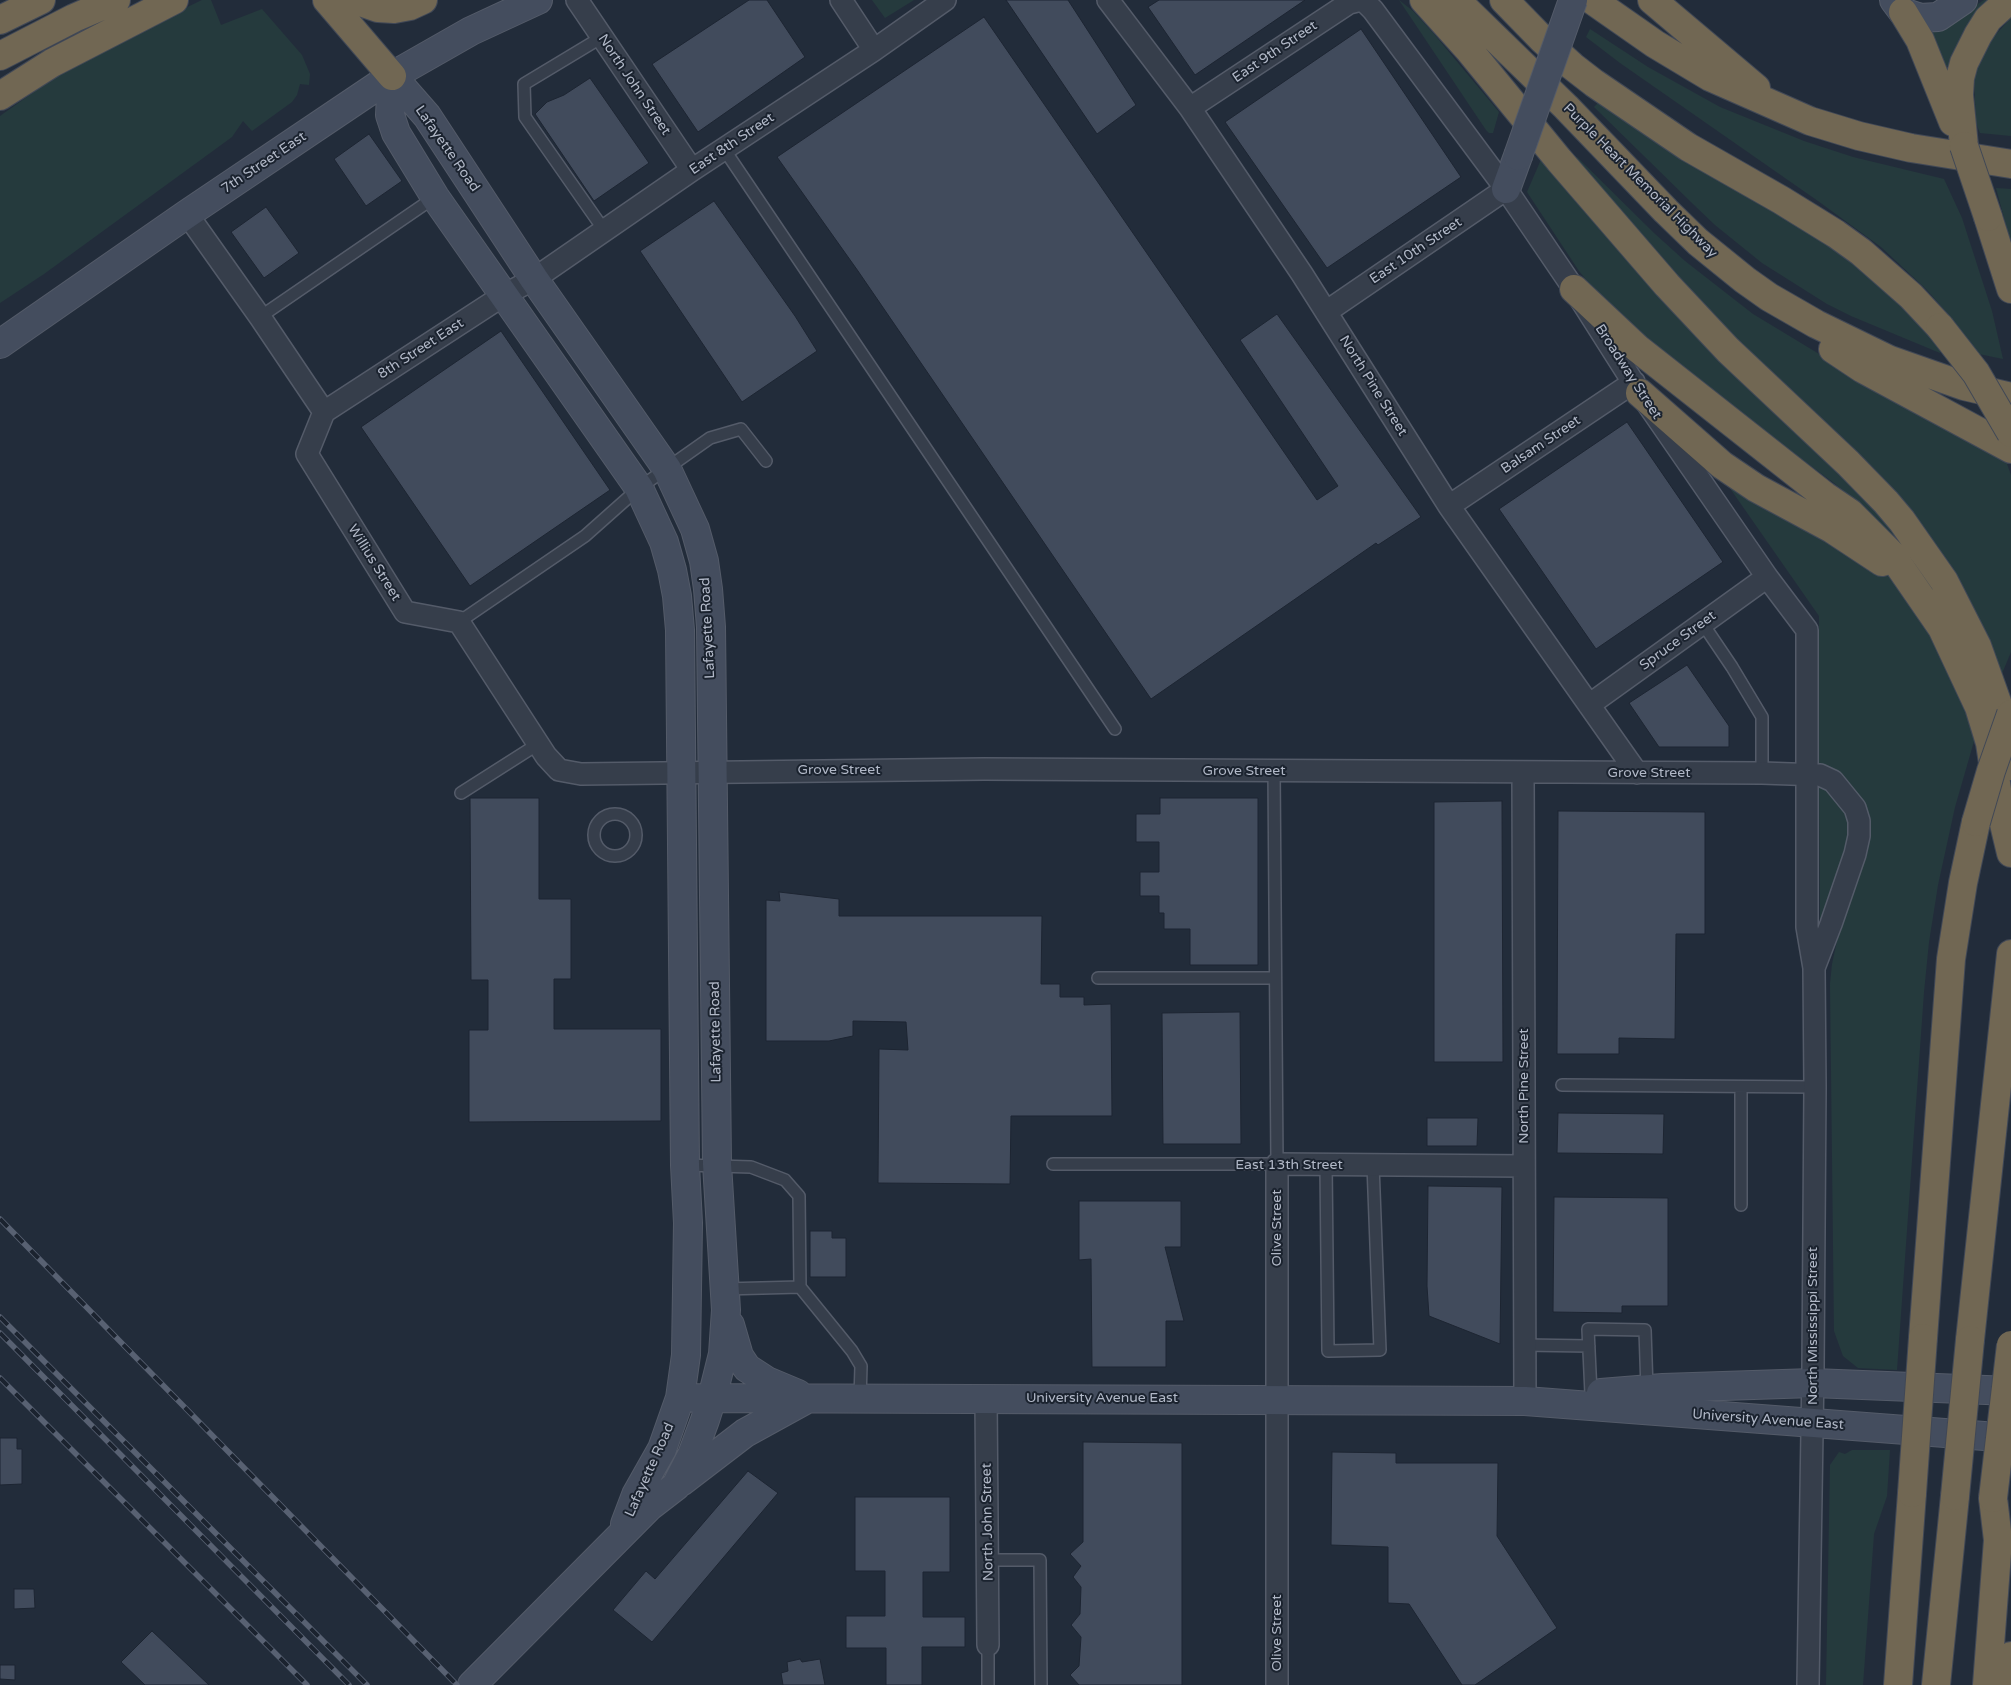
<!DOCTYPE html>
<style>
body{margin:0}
canvas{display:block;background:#222c3a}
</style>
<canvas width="2011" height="1685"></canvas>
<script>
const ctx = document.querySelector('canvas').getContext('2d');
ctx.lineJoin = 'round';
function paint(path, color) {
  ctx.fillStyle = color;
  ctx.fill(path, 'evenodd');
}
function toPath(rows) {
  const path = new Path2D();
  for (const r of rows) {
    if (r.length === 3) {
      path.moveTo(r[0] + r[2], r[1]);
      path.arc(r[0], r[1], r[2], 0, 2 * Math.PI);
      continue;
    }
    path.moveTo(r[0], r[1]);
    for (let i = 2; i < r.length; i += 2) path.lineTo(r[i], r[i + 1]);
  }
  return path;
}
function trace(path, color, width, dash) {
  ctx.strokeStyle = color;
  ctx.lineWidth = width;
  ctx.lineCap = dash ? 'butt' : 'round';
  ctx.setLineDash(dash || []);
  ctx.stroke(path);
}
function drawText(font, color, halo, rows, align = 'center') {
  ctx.font = font + ' "Varela Round",sans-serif';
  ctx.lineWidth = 4;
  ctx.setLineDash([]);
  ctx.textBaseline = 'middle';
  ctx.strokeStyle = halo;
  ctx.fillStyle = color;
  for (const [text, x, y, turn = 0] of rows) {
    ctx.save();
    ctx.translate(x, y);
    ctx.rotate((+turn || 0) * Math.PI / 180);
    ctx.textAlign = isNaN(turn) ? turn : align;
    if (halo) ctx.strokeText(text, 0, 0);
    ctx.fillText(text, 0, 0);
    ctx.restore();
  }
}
paint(toPath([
 [202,0,211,0,221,25,262,9,302,55,310,74,309,85,300,84,297,95,292,102,252,131,243,121,232,137,44,274,0,303,0,116,62,72,146,27],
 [872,0,914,0,885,18],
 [1399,0,1413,11,1434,34,1499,112,1493,133,1489,133,1486,130],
 [1984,0,1996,0,1952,66,1939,66,1924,32,1932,32,1945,26],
 [2011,18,2011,136,1980,133,1976,123,1974,78,1980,58,1987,44],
 [1590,29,1648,67,1720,107,1804,141,1853,157,1944,179,1962,218,1992,311,2003,359,1979,354,1953,320,1927,290,1881,247,1818,201,1620,63,1586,37],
 [1598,103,1640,131,1842,252,1944,343,1940,353,1851,316,1827,304,1762,263,1715,225,1693,204,1594,107],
 [1543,155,1863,490,1939,589,1933,593,1851,497,1834,483,1720,399,1682,376,1601,298,1579,271,1527,192],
 [1577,157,1654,233,1685,261,1753,314,1834,363,2003,453,2011,475,2011,652,1998,683,1960,594,1738,347,1573,160],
 [1996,188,2011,189,2011,244],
 [1727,484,1882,568,1901,586,1920,608,1979,724,1955,807,1938,885,1929,942,1924,992,1897,1370,1858,1368,1843,1356,1834,1331,1830,984,1832,964,1843,914,1867,853,1870,834,1865,812,1819,766,1819,616],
 [1819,785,1831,791,1846,813,1851,826,1851,838,1820,925],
 [1852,1450,1890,1450,1887,1496,1874,1534,1863,1685,1826,1685,1830,1465,1839,1452,1845,1454]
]), '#253a3d');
const building = toPath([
 [749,0,767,0,805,57,698,132,652,64,749,0],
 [1006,0,1068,0,1136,105,1097,134,1006,0],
 [1159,0,1305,0,1195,75,1148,7,1159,0],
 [984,17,1317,500,1338,486,1240,340,1277,314,1421,517,1378,545,1376,543,1151,699,858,271,777,157,984,17],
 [1361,29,1461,177,1327,268,1225,122,1361,29],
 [590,78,649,163,594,201,535,114,547,102,564,95,590,78],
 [369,134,402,181,366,206,334,159,369,134],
 [714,201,795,316,817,351,742,402,640,251,714,201],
 [266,207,299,253,264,278,231,232,266,207],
 [501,331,610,490,470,586,361,427,501,331],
 [1627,422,1723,562,1596,649,1499,509,1627,422],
 [1687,665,1729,726,1729,747,1659,747,1629,703,1687,665],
 [470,798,539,798,539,899,571,899,571,979,554,979,554,1029,661,1029,661,1121,469,1122,469,1030,488,1030,488,980,471,980,470,798],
 [1160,798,1258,798,1258,965,1190,965,1190,929,1164,929,1164,913,1159,913,1159,896,1140,896,1140,872,1159,872,1159,842,1136,842,1136,814,1160,814,1160,798],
 [1502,801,1503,1062,1434,1062,1434,802,1502,801],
 [1558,811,1705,812,1705,934,1676,934,1675,1039,1619,1038,1619,1054,1557,1054,1558,811],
 [779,892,839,899,839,916,1042,916,1041,984,1060,984,1060,997,1084,997,1084,1005,1111,1004,1112,1116,1011,1116,1010,1184,878,1183,879,1049,908,1050,906,1022,853,1021,853,1036,829,1041,766,1041,766,900,780,901,779,892],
 [1240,1012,1241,1144,1163,1144,1162,1013,1240,1012],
 [1558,1113,1664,1114,1663,1154,1557,1153,1558,1113],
 [1427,1118,1478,1118,1477,1146,1427,1146,1427,1118],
 [1428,1186,1502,1187,1500,1344,1429,1316,1427,1286,1428,1186],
 [1554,1197,1668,1198,1668,1306,1622,1306,1622,1313,1553,1312,1554,1197],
 [1079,1201,1181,1201,1181,1247,1165,1247,1184,1321,1166,1321,1166,1367,1092,1367,1091,1259,1079,1260,1079,1201],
 [810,1231,832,1231,832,1238,846,1238,846,1277,810,1277,810,1231],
 [0,1438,17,1438,17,1449,22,1449,22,1484,0,1485,0,1438],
 [1083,1442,1182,1443,1182,1685,1079,1685,1070,1675,1079,1666,1081,1637,1071,1625,1080,1614,1081,1587,1073,1577,1081,1566,1070,1554,1083,1542,1083,1442],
 [1332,1452,1396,1453,1396,1463,1498,1463,1497,1536,1557,1628,1475,1685,1462,1685,1409,1604,1388,1603,1388,1547,1331,1545,1332,1452],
 [748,1471,778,1493,652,1642,613,1610,646,1571,655,1579,748,1471],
 [855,1497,950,1497,950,1572,923,1572,923,1617,965,1617,965,1647,922,1647,922,1685,886,1685,886,1648,846,1648,846,1616,885,1616,885,1571,855,1571,855,1497],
 [14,1589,34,1589,35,1608,14,1609,14,1589],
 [152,1631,209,1685,145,1685,121,1662,152,1631],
 [800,1659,802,1662,820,1659,825,1685,783,1685,781,1673,788,1671,787,1662,800,1659],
 [0,1665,15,1665,15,1680,0,1679,0,1665]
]);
paint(building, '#414b5c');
trace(building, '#1d2532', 1);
const lane = toPath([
 [602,37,524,84,525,117,604,230],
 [724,149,1115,729],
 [260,317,435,197],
 [459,622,585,536,639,488,710,438,741,429,766,461],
 [1703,624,1732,667,1762,717,1762,773],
 [461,793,538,744],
 [615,835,21],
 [1098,978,1275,978],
 [1562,1085,1815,1087],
 [1053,1164,1277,1164,1274,771],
 [685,1165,751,1167,785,1180,799,1196,800,1287,724,1289],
 [1326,1165,1328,1351,1380,1350,1373,1165],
 [1741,1205,1741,1087],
 [800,1287,852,1351,861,1366,860,1399],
 [1524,1345,1589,1346],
 [1591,1394,1588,1329,1645,1330,1647,1389],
 [988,1560,1040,1560,1041,1685],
 [988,1685,988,1645]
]);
const street = toPath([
 [577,0,692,170],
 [841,0,874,50],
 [1108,0,1190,108,1302,274,1449,506,1637,773],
 [1363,0,1373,10,1506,189,1574,289,1640,393,1767,577,1807,630,1807,927,1814,968,1815,1087,1813,1368,1808,1685],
 [1190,108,1349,3,1361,0],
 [187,214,260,317,324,412,307,454,405,612,459,622,546,756,559,770,581,774,984,769,1762,773,1820,775,1833,781,1855,808,1859,821,1859,836,1855,854,1831,924,1814,968],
 [1326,312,1506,189],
 [324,412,504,295,534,279,692,170,874,50,945,0],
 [1449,506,1634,382],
 [1589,705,1767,577],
 [1523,772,1525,1401],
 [986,1398,988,1645],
 [1277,1685,1277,1164,1524,1166]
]);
const secondary = toPath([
 [1894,0,1903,12,1920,18,1938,17,1963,0],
 [392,76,427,116,534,279,667,469,695,529,704,561,708,589,711,627,717,1164,726,1310,723,1354,712,1398,705,1420,692,1455,676,1486,650,1506,472,1685],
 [392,76,390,115,396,133,435,197,639,488,664,542,672,570,677,596,680,630,685,1165,688,1223,686,1355,680,1398,662,1449,636,1495,625,1524],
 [1506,189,1518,156],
 [0,344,187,214,392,76,471,31,538,0],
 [730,1325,739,1356,747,1368,767,1381,798,1394],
 [1601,1393,1663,1388,1813,1383,2011,1391],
 [694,1398,1525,1401,2011,1438],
 [681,1482,745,1433,805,1400]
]);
const highway = toPath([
 [327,0,392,76],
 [355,0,378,8,394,9,410,6,423,0],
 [1424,0,1469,50,1559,160,1667,285,1728,350,1848,463,1886,502,1902,521,1944,581,1977,646,2001,713,2011,766],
 [1456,0,1566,107,1666,211,1698,242,1745,280,1769,297,1816,324,1890,360,1964,386,2011,397],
 [1504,0,1542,39,1572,66,1594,83,1688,147,1781,200,1836,234,1861,252,1911,296,1940,327],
 [1592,0,1655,44,1710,77,1810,121,1859,136,1911,148,2011,164],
 [1652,0,1756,88],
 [1903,12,1920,40,1953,122],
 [0,20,41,0],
 [0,56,74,18,116,0],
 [0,96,52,63,174,0],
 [1964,146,1959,95,1960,78,1964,63,1978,35,1988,19,2009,0],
 [1988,217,2011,289],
 [1574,289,1637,348,1825,496,1850,513,1891,554,1942,628,1979,707,1990,743,1999,803,2011,853],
 [1833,349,1863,369,2011,449],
 [1640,393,1722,465,1756,488,1832,529,1882,562],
 [1923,1338,1951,959,1963,883,1976,822],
 [1970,1340,2011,954],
 [1898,1685,1912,1493],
 [1936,1685,1955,1496],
 [1987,1685,1998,1540,1993,1498],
 [2004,1685,2009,1674,2011,1656]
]);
trace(lane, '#545b69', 14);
trace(street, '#545b69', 24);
trace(secondary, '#545b69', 30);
trace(highway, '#414856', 30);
trace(lane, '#363e4b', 11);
trace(street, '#363e4b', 21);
trace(secondary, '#444d5e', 28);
trace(highway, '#716753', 28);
const rail = toPath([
 [0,1219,457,1685],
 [0,1317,367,1685],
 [0,1333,349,1685],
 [0,1378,307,1685]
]);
trace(rail, '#586172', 5.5);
trace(rail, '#1b232f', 4, [11]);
const secondaryBridge = toPath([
 [1518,156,1573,0]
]);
const highwayBridge = toPath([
 [1964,146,1988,217],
 [1940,327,1976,373,2011,433],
 [1976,822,1991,771,2011,714],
 [1912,1493,1923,1338],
 [1955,1496,1970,1340],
 [1993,1498,2011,1345]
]);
trace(secondaryBridge, '#545b69', 30, []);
trace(highwayBridge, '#414856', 30, []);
trace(secondaryBridge, '#444d5e', 28);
trace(highwayBridge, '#716753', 28);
drawText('14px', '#b1b8c7', '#1b232f', [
 ["East 9th Street",1275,52,-34],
 ["North John Street",634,85,56],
 ["East 8th Street",732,144,-34],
 ["Lafayette Road",447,149,55],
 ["7th Street East",264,163,-34],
 ["Purple Heart Memorial Highway",1640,181,45],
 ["East 10th Street",1416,251,-34],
 ["8th Street East",421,349,-33],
 ["Broadway Street",1628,372,57],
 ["North Pine Street",1373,386,58],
 ["Balsam Street",1541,445,-34],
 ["Willius Street",374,563,58],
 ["Lafayette Road",708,628,-93],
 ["Spruce Street",1678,641,-36],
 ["Grove Street",839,770],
 ["Grove Street",1244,771],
 ["Grove Street",1649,773],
 ["Lafayette Road",716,1032,-91],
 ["North Pine Street",1524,1086,-90],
 ["East 13th Street",1289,1165],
 ["Olive Street",1277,1228,-90],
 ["North Mississippi Street",1813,1326,-90],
 ["University Avenue East",1102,1398],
 ["University Avenue East",1768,1420,4],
 ["Lafayette Road",650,1470,-66],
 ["North John Street",988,1522,-91],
 ["Olive Street",1277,1633,-90]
]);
</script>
